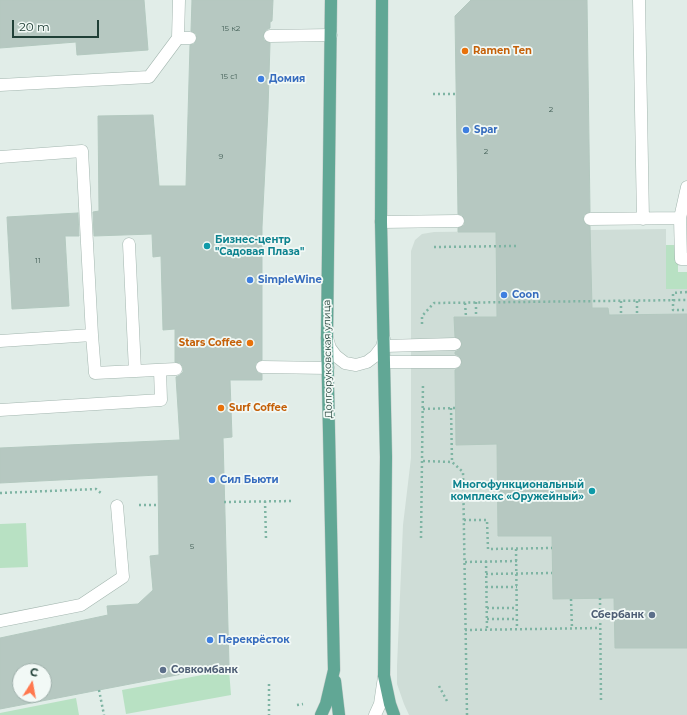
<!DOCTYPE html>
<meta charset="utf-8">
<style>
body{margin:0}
#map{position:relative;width:687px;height:715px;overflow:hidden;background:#e1ede8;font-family:Montserrat,sans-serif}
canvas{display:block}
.north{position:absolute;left:12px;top:663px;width:40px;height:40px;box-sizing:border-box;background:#f2f9f6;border:1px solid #9eafaa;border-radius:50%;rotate:11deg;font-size:11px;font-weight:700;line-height:16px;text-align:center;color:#204037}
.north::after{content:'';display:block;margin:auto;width:14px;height:18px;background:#ff784e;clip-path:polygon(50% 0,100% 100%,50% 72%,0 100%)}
.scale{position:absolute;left:12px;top:20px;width:87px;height:18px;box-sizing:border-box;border:2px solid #204037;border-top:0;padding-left:5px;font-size:12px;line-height:14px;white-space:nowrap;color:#204037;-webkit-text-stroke:3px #f2f9f6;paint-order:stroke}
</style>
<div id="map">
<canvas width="687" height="715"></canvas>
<div class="north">С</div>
<div class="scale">20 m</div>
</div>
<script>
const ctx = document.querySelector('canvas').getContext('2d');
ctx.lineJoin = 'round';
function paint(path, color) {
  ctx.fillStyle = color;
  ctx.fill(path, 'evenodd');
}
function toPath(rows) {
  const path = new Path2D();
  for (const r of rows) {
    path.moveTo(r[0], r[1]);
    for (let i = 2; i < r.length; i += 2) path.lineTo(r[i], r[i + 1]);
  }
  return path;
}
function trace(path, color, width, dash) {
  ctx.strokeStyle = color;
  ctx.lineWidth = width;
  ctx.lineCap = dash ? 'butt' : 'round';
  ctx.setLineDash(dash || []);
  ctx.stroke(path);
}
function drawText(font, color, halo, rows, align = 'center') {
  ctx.font = font + ' Montserrat,sans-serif';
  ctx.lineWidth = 3.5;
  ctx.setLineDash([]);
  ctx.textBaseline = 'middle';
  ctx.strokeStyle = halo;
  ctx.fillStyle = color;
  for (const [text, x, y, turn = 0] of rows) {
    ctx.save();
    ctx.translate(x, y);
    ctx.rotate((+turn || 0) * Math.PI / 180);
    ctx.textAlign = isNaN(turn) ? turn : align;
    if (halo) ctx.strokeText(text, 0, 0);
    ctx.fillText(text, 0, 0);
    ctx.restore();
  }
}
paint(toPath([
 [666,229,666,283,687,283,687,715,409,715,404,704,397,684,397,666,403,525,411,458,411,251,415,240,422,234,434,232]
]), '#cfddd7');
paint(toPath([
 [666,245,678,245,678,272,687,272,687,289,666,289],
 [26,523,28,567,0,568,0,524],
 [229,670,231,695,126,714,122,690],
 [76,698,79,715,0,715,0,713]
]), '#b8e1c3');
const building = toPath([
 [0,0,144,0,148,50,77,55,76,42,0,48,0,0],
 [192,0,273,0,272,21,270,22,270,28,266,30,263,36,264,40,270,43,268,109,262,227,262,360,256,363,255,367,258,373,262,374,262,380,230,380,232,437,223,438,229,665,0,709,0,638,108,615,107,606,138,604,153,590,150,556,159,555,158,475,0,483,0,448,180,440,176,377,180,375,183,372,183,368,180,363,175,362,175,329,163,330,161,256,153,257,152,234,94,236,93,212,99,211,98,116,153,115,159,186,186,186,190,45,194,44,197,38,196,34,191,31,192,0],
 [20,671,44,671,44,695,20,695,20,671],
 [471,0,587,0,590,212,584,215,583,219,586,225,590,226,592,308,608,308,609,315,687,314,687,648,615,648,614,598,553,599,552,536,498,536,497,444,456,445,455,370,461,366,462,362,459,356,455,354,455,352,459,350,462,344,461,340,455,337,454,317,497,317,496,232,458,232,458,228,464,225,465,221,462,215,458,214,455,16,471,0],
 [78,213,79,236,65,236,69,306,12,309,7,217,78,213]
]);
paint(building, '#b6c8c1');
trace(building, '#b3c8bf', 1);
const lane = toPath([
 [639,0,643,219],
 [270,36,331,35],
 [178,38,179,0],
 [0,85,149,77,178,38,190,38],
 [0,157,82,151,92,335,95,373,176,369],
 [687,187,680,218,681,259,687,259],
 [590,219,680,218],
 [381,222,458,221],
 [129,244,135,371],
 [0,341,92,335],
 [385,346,455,344],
 [385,362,455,362],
 [262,367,328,368],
 [0,410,161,400,160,370],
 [0,621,81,605,123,577,117,506]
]);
const street = toPath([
 [327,338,330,348,336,356,345,363,356,365,367,362,375,356,382,347,384,339],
 [375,715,380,704,384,677]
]);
const primary = toPath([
 [382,0,381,222,386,457,384,676,390,704,394,715],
 [335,681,339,715],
 [321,715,326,704,334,670,327,337,331,0]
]);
trace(lane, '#a3b6af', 13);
trace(street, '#a3b6af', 13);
trace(primary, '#c1cac7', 13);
trace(toPath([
 [433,94,456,94],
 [434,247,516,246],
 [687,292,673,293,673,310,687,310],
 [621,301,621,315],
 [637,301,637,314],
 [476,302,476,317],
 [465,303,466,317],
 [422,324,422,316,434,303,687,300],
 [451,408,452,462],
 [423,409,455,408],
 [423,461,452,462,463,472,467,715],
 [0,493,96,489,101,493],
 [265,501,266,539],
 [224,502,293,501],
 [139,505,158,505],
 [464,520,487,520,488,549,552,548],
 [421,538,423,383],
 [516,549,517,629],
 [486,561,487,630],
 [465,562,517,561],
 [486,574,552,573],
 [486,587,517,587],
 [600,598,601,702],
 [571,599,572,628],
 [487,608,517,608],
 [487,619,517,619],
 [465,630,600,628],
 [269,684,269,715],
 [439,686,448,703],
 [99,690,104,715],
 [297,705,303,704]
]), '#7eb4a3', 2.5, [2, 3]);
trace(lane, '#fff', 12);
trace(street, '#fff', 12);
trace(primary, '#61a795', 12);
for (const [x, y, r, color] of [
 [465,51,4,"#e8710a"],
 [261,79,4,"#3f7fe0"],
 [466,130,4,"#3f7fe0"],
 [207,246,4,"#0f9aa8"],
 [250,280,4,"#3f7fe0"],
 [504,295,4,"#3f7fe0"],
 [250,343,4,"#e8710a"],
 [221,408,4,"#e8710a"],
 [212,480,4,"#3f7fe0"],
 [592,491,4,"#0f9aa8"],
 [652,615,4,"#5c6f8a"],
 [210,640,4,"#3f7fe0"],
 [163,670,4,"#5c6f8a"]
]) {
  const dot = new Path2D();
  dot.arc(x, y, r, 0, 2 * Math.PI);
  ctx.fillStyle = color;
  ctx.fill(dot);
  trace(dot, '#f2f9f6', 1.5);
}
drawText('8px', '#46625a', null, [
 ["15 к2",231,29],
 ["15 с1",229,77],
 ["2",551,110],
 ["2",486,152],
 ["9",221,157],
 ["11",38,261],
 ["5",192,547]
]);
drawText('bold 10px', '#c56008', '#f2f9f6', [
 ["Ramen Ten",473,51],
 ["Stars Coffee",242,343,"right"],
 ["Surf Coffee",229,408]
], 'left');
drawText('bold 10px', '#366cbe', '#f2f9f6', [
 ["Домия",269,79],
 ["Spar",474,130],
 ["SimpleWine",258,280],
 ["Coon",512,295],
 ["Сил Бьюти",220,480],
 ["Перекрёсток",218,640]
], 'left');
drawText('bold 10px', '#0d838f', '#f2f9f6', [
 ["Бизнес-центр",215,240],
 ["\"Садовая Плаза\"",215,252],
 ["Многофункциональный",584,485,"right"],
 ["комплекс «Оружейный»",584,497,"right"]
], 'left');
drawText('10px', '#204037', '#f2f9f6', [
 ["Долгоруковская улица",328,359,-91]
]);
drawText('bold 10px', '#4e5e75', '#f2f9f6', [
 ["Сбербанк",644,615],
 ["Совкомбанк",171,670,"left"]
], 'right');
</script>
